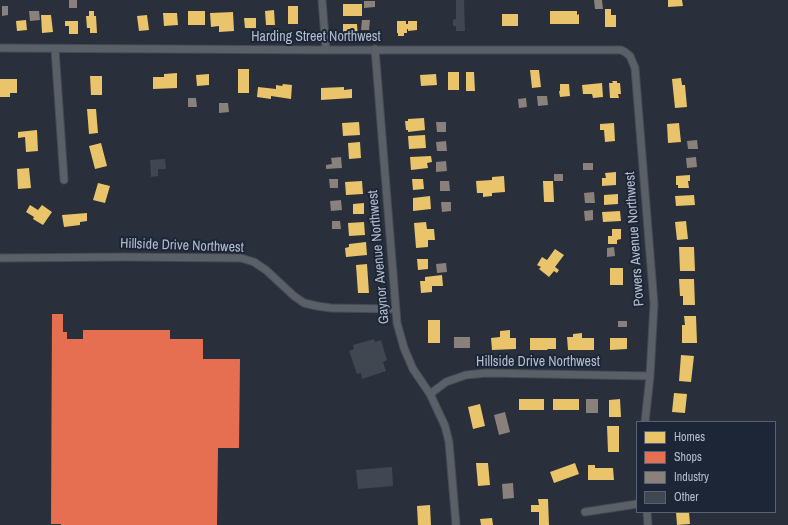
<!DOCTYPE html>
<style>
body{margin:0}
#map{position:relative;width:788px;height:525px;overflow:hidden;background:#29303b;font-family:"Archivo Narrow",sans-serif}
canvas{display:block}
.legend{position:absolute;left:636px;top:421px;width:140px;height:92px;box-sizing:border-box;background:#1c2637;border:1px solid #596273;margin:0;padding:5px 7px;list-style:none;font-size:12px;color:#b4bccc}
.legend li{display:flex;align-items:center;gap:8px;height:20px}
.legend b{width:20px;border:1px solid #596273}
</style>
<div id="map">
<canvas width="788" height="525"></canvas>
<ul class="legend">
<li><b style="height:11px;background:#e9c46a"></b>Homes</li>
<li><b style="height:11px;background:#e76f51"></b>Shops</li>
<li><b style="height:11px;background:#8a817c"></b>Industry</li>
<li><b style="height:11px;background:#414750"></b>Other</li>
</ul>
</div>
<script>
const ctx = document.querySelector('canvas').getContext('2d');
ctx.lineJoin = 'round';
function paint(path, color) {
  ctx.fillStyle = color;
  ctx.fill(path, 'evenodd');
}
function toPath(rows) {
  const path = new Path2D();
  for (const r of rows) {
    path.moveTo(r[0], r[1]);
    for (let i = 2; i < r.length; i += 2) path.lineTo(r[i], r[i + 1]);
  }
  return path;
}
function trace(path, color, width, dash) {
  ctx.strokeStyle = color;
  ctx.lineWidth = width;
  ctx.lineCap = dash ? 'butt' : 'round';
  ctx.setLineDash(dash || []);
  ctx.stroke(path);
}
function drawText(font, color, halo, rows, align = 'center') {
  ctx.font = font + ' "Archivo Narrow",sans-serif';
  ctx.lineWidth = 4;
  ctx.setLineDash([]);
  ctx.textBaseline = 'middle';
  ctx.strokeStyle = halo;
  ctx.fillStyle = color;
  for (const [text, x, y, turn = 0] of rows) {
    ctx.save();
    ctx.translate(x, y);
    ctx.rotate((+turn || 0) * Math.PI / 180);
    ctx.textAlign = isNaN(turn) ? turn : align;
    if (halo) ctx.strokeText(text, 0, 0);
    ctx.fillText(text, 0, 0);
    ctx.restore();
  }
}
paint(toPath([
 [668,0,682,0,683,6,668,7],
 [343,4,362,4,362,16,343,16],
 [288,6,298,6,298,24,288,24],
 [605,9,611,9,611,15,616,15,616,27,605,27],
 [274,10,275,25,266,25,265,11],
 [89,11,94,11,94,16,96,16,97,33,90,33,90,28,87,28,86,16,89,16],
 [188,11,205,11,205,25,188,25],
 [550,11,577,11,577,15,579,14,579,24,550,24],
 [233,12,234,31,219,32,219,26,211,27,210,13],
 [163,13,177,13,178,25,164,26],
 [502,14,518,14,518,26,502,26],
 [41,15,51,15,53,32,42,33],
 [147,15,149,30,139,31,137,16],
 [244,18,256,18,256,28,245,28],
 [26,20,27,30,17,31,16,21],
 [65,21,78,21,78,34,69,34,69,26,65,26],
 [397,21,406,21,406,24,408,24,408,21,417,21,417,30,408,31,408,29,407,29,407,33,404,33,404,36,398,36,398,33,397,33],
 [343,24,357,24,358,38,343,38],
 [238,69,249,69,249,93,238,93],
 [530,70,539,70,541,87,532,88],
 [448,72,459,72,459,90,448,90],
 [466,72,474,72,475,91,466,91],
 [177,73,177,88,153,89,153,77,164,77,164,74],
 [209,74,209,85,197,86,196,75],
 [436,74,437,85,421,86,420,75],
 [90,76,102,76,102,95,91,95],
 [681,78,682,85,685,85,687,107,675,108,672,79],
 [0,79,17,79,17,93,10,93,10,97,0,97],
 [612,81,617,81,617,83,620,83,621,94,618,94,619,98,610,98,609,83,613,83],
 [602,83,603,97,593,98,592,94,583,94,582,85],
 [283,84,292,85,291,99,271,96,271,99,257,97,258,87,276,89,276,85,282,86],
 [560,84,569,84,570,96,560,97,559,91,560,91],
 [344,87,344,90,352,89,352,98,321,100,321,88],
 [87,109,96,109,98,133,89,134],
 [424,118,425,130,408,132,408,130,406,130,405,121,408,121,408,119],
 [359,122,360,135,343,136,342,123],
 [614,123,615,141,605,142,604,130,600,130,600,124],
 [679,123,681,142,668,143,667,124],
 [37,130,38,151,26,152,25,137,18,138,18,132],
 [425,135,426,148,409,149,408,136],
 [360,142,361,158,349,159,348,143],
 [101,143,107,166,95,169,89,146],
 [431,156,432,162,427,163,428,168,411,170,410,157],
 [29,168,31,188,18,189,17,169],
 [616,172,616,185,602,186,602,178,606,178,605,173],
 [690,175,690,181,688,181,689,188,678,188,678,185,676,185,676,176],
 [504,176,505,192,492,193,492,196,483,197,483,193,477,193,476,181,492,180,492,177],
 [412,179,423,179,424,189,413,190],
 [362,181,363,194,346,195,345,182],
 [543,181,553,181,554,202,544,202],
 [98,183,110,186,105,203,93,200],
 [618,194,618,204,604,205,604,195],
 [694,195,695,205,676,206,675,196],
 [430,196,431,209,413,211,413,198],
 [364,203,364,214,353,214,353,204],
 [30,205,38,210,42,205,52,212,43,225,33,219,34,217,26,212],
 [620,211,621,221,603,222,602,212],
 [87,213,87,221,80,222,80,225,64,227,62,215],
 [686,221,688,239,677,240,675,222],
 [364,222,365,235,349,236,348,223],
 [426,222,427,229,434,229,435,240,428,240,428,247,416,248,414,223],
 [612,229,621,229,621,239,617,240,617,244,608,244,608,236,612,236],
 [366,242,367,255,346,257,345,248,349,247,349,244],
 [679,247,694,247,695,271,680,271],
 [555,249,564,255,555,267,559,270,557,273,554,271,549,277,539,269,541,267,537,265,542,257,547,260],
 [417,259,428,259,428,269,418,270],
 [367,264,369,293,358,293,356,265],
 [610,268,623,268,623,285,610,285],
 [442,275,443,286,432,286,432,292,421,293,420,281,425,281,425,277],
 [679,279,694,279,695,305,683,305,683,296,680,296],
 [684,316,696,316,697,343,682,343,682,325,685,325],
 [428,320,440,320,440,343,428,343],
 [510,330,510,338,516,338,516,349,492,350,491,338,500,337,500,331],
 [582,333,582,338,594,338,594,350,568,350,567,337,573,337,573,334],
 [530,338,556,338,556,349,548,349,547,350,530,350],
 [610,338,627,338,627,349,610,350],
 [681,355,694,356,691,382,679,381],
 [674,393,687,394,685,413,672,412],
 [519,399,544,399,544,410,519,410],
 [553,399,579,399,579,410,553,410],
 [620,399,621,417,609,417,609,400],
 [480,404,485,426,473,429,468,407],
 [607,426,619,426,619,452,608,452],
 [476,463,488,463,490,485,478,486],
 [575,463,579,474,554,483,550,472],
 [588,465,595,465,595,468,613,468,614,480,588,480],
 [538,499,548,499,549,525,539,525,539,512,531,512,531,505,539,505],
 [430,505,431,525,418,525,417,506],
 [676,512,689,512,690,524,677,525],
 [492,518,493,525,481,525,480,519]
]), '#e9c46a');
paint(toPath([
 [52,314,63,314,63,332,67,332,67,339,83,339,83,330,170,330,170,339,203,339,203,359,240,359,239,448,218,448,217,525,61,525,61,524,51,524]
]), '#e76f51');
paint(toPath([
 [69,0,77,0,77,8,69,8],
 [594,0,602,0,603,9,595,9],
 [364,1,375,1,375,7,364,8],
 [2,6,8,6,8,15,2,16],
 [29,11,39,11,40,20,30,21],
 [362,20,370,20,369,30,361,30],
 [537,96,547,96,548,105,538,106],
 [188,98,196,98,197,107,188,107],
 [526,98,527,107,519,108,518,99],
 [219,103,228,103,229,112,219,113],
 [436,122,446,122,446,132,437,132],
 [697,140,698,149,688,149,687,141],
 [446,141,447,151,437,151,436,142],
 [341,157,342,168,326,169,326,165,332,164,331,158],
 [696,157,697,167,687,168,686,158],
 [446,161,447,171,436,172,436,162],
 [583,163,593,163,593,170,583,170],
 [554,174,563,174,563,181,554,181],
 [329,179,338,179,338,188,330,188],
 [440,181,449,181,450,191,440,191],
 [594,192,595,203,585,203,584,193],
 [341,200,342,210,331,211,330,201],
 [441,202,451,202,451,211,442,212],
 [593,210,593,220,585,221,584,211],
 [332,221,340,221,341,229,332,229],
 [614,247,615,256,607,257,607,248],
 [446,263,447,272,437,273,436,264],
 [618,321,627,321,627,327,618,327],
 [454,337,470,337,470,348,454,348],
 [586,399,598,399,598,413,586,413],
 [505,412,510,432,499,435,494,415],
 [513,483,514,498,503,499,502,484]
]), '#8a817c');
paint(toPath([
 [456,0,464,0,465,31,456,31,456,26,453,26,453,20,456,19],
 [165,159,166,169,158,169,158,176,151,177,150,160],
 [374,339,375,342,381,340,387,360,383,362,386,371,362,379,361,373,357,374,349,351,354,349,353,345],
 [392,467,393,486,358,489,356,470]
]), '#414750');
const minor = toPath([
 [322,0,326,50],
 [0,48,326,50,621,50,625,52,630,56,635,68,654,304,650,376,645,422],
 [55,49,64,180],
 [375,49,397,323,404,348,413,369,430,394,445,426,449,442,456,525],
 [0,258,125,257,241,258,254,262,266,270,294,296,304,303,317,306,331,308,396,309],
 [430,394,446,382,466,375,486,373,650,376],
 [585,512,637,504],
 [647,512,648,525]
]);
trace(minor, '#464b54', 9);
trace(minor, '#5b5f68', 7);
drawText('14px', '#b4bccc', '#1c2637', [
 ["Harding Street Northwest",316,37],
 ["Powers Avenue Northwest",635,239,-94],
 ["Hillside Drive Northwest",182,246,2],
 ["Gaynor Avenue Northwest",379,257,-95],
 ["Hillside Drive Northwest",538,362]
]);
</script>
